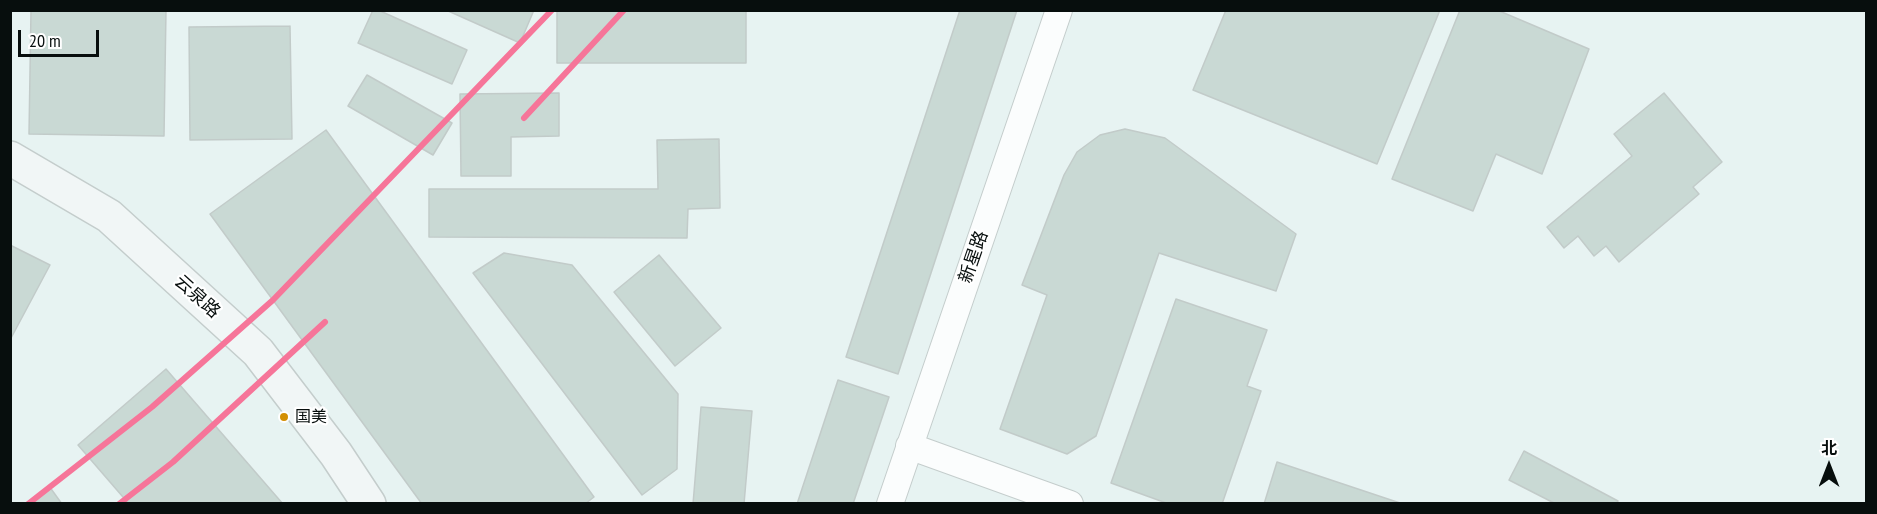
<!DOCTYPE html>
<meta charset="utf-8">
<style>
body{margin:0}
#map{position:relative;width:1877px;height:514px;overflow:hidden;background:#e7f3f2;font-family:"PT Sans Narrow","Noto Sans SC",sans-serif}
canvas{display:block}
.frame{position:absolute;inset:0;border:12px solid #070e0d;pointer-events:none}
.north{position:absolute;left:1799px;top:436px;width:60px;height:60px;-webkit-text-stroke:4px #fff;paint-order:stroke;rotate:0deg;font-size:16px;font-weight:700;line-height:24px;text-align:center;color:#070e0d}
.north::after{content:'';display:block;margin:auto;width:21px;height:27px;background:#070e0d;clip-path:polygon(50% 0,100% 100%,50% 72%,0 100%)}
.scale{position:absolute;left:18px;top:30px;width:81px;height:27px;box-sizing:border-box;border:3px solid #070e0d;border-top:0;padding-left:8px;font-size:18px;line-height:21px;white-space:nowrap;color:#070e0d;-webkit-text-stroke:4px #fff;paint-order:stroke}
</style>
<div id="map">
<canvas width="1877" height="514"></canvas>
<div class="frame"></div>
<div class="north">北</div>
<div class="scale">20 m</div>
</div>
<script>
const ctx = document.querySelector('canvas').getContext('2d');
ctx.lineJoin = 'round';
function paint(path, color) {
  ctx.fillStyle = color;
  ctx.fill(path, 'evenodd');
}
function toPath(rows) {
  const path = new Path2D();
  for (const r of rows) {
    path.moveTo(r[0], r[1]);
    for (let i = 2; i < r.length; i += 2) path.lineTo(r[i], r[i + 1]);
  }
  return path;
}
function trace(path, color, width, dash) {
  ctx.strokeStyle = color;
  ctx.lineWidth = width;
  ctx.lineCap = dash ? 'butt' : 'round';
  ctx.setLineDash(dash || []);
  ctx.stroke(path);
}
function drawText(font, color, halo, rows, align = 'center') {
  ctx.font = font + ' "PT Sans Narrow","Noto Sans SC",sans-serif';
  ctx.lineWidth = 4.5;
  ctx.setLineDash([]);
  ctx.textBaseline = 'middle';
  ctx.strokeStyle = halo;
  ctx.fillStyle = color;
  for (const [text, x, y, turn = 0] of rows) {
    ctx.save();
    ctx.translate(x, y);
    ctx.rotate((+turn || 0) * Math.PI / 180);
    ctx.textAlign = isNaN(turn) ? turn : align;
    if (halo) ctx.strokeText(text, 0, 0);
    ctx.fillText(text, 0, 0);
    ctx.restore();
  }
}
const building = toPath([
 [31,10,166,10,164,136,29,134,31,10],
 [373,10,378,10,467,50,452,84,358,43,373,10],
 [446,10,534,10,520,43,446,10],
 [557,10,746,10,746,63,557,63,557,10],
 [960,10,1017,10,898,374,846,357,960,10],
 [1226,10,1440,10,1377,164,1193,90,1226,10],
 [1460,10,1497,10,1589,49,1542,174,1496,154,1473,211,1392,179,1460,10],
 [290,26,292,139,190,140,189,27,290,26],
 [367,75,452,123,433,155,348,106,367,75],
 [559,93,559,136,511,137,511,176,461,176,460,94,559,93],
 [1664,93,1722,162,1693,187,1699,194,1619,262,1606,246,1594,256,1578,236,1564,248,1547,227,1632,156,1614,134,1664,93],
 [1125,129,1165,138,1296,234,1276,291,1159,253,1096,436,1067,454,1000,429,1047,295,1022,285,1064,175,1077,152,1100,135,1125,129],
 [326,130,594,497,585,504,422,504,210,214,326,130],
 [719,139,720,208,688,209,687,238,429,237,429,189,658,189,657,140,719,139],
 [10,245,50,265,10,340,10,245],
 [504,253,572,265,678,394,677,469,642,495,473,273,504,253],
 [659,255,721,328,675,366,614,292,659,255],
 [1176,299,1267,330,1247,386,1261,391,1222,504,1169,504,1111,483,1176,299],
 [166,369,283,504,129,504,78,445,166,369],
 [838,380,889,397,853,504,797,504,838,380],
 [701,407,752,411,744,504,693,504,701,407],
 [1524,451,1618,501,1616,504,1556,504,1509,480,1524,451],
 [1277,462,1403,504,1264,504,1277,462],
 [49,486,62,504,26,504,49,486]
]);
paint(building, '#c9d9d4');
trace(building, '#c2cbc9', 1.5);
const street = toPath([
 [909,446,1070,504],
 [890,504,1059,10]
]);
const secondary = toPath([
 [10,158,109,216,258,352,336,454,369,504]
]);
trace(street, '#c4cdcc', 28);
trace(secondary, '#c4cdcc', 36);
trace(street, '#fbfdfd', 26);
trace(secondary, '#f1f6f6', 33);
trace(toPath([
 [524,118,624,10],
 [28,504,152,407,273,300,552,10],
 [119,504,173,462,325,322]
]), '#f67599', 6);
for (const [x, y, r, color] of [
 [284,417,5,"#d38f02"]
]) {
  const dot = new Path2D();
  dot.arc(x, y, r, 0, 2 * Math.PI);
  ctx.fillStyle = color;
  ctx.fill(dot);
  trace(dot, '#fff', 2);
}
drawText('16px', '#070e0d', '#fff', [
 ["国美",295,417]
], 'left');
drawText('18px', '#070e0d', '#fff', [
 ["新星路",974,257,-71],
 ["云泉路",197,297,42]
]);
</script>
